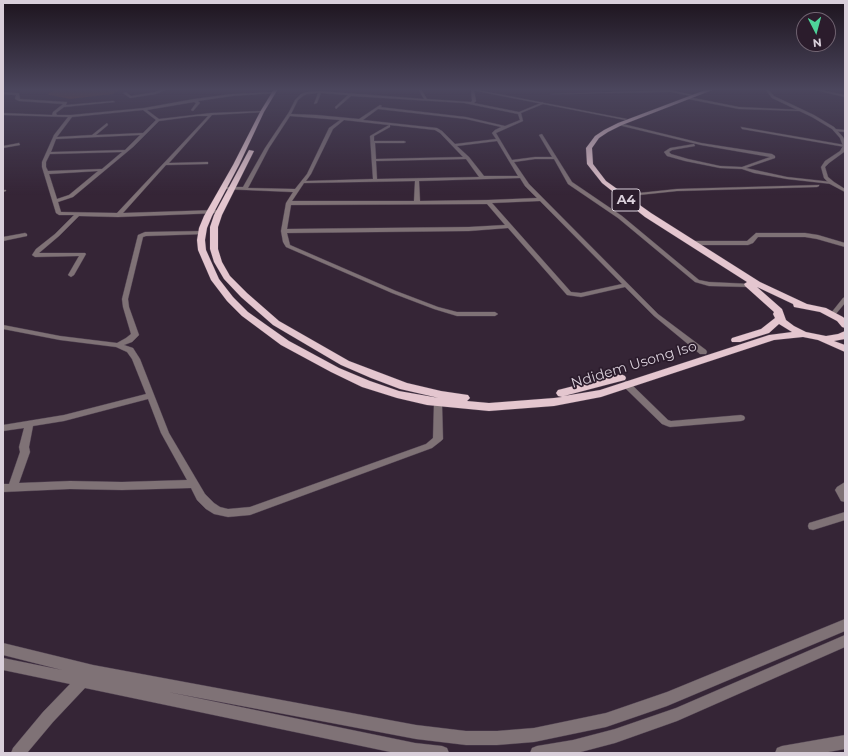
<!DOCTYPE html>
<style>
body{margin:0}
#map{position:relative;width:848px;height:756px;overflow:hidden;background:#352536;font-family:Montserrat,sans-serif}
canvas{display:block}
.frame{position:absolute;inset:0;border:4px solid #d9cfda;pointer-events:none}
.north{position:absolute;left:796px;top:12px;width:40px;height:40px;box-sizing:border-box;background:#2b1c2c;border:1px solid #716472;border-radius:50%;rotate:174deg;font-size:11px;font-weight:700;line-height:16px;text-align:center;color:#d9cfda}
.north::after{content:'';display:block;margin:auto;width:14px;height:18px;background:#4ed399;clip-path:polygon(50% 0,100% 100%,50% 72%,0 100%)}
</style>
<div id="map">
<canvas width="848" height="756"></canvas>
<div class="frame"></div>
<div class="north">N</div>
</div>
<script>
const ctx = document.querySelector('canvas').getContext('2d');
ctx.lineJoin = 'round';
function paint(path, color) {
  ctx.fillStyle = color;
  ctx.fill(path, 'evenodd');
}
function toPath(rows) {
  const path = new Path2D();
  for (const r of rows) {
    path.moveTo(r[0], r[1]);
    for (let i = 2; i < r.length; i += 2) path.lineTo(r[i], r[i + 1]);
  }
  return path;
}
function trace(path, color, width, dash) {
  ctx.strokeStyle = color;
  ctx.lineWidth = width;
  ctx.lineCap = dash ? 'butt' : 'round';
  ctx.setLineDash(dash || []);
  ctx.stroke(path);
}
function drawText(font, color, halo, rows, align = 'center') {
  ctx.font = font + ' Montserrat,sans-serif';
  ctx.lineWidth = 3.5;
  ctx.setLineDash([]);
  ctx.textBaseline = 'middle';
  ctx.strokeStyle = halo;
  ctx.fillStyle = color;
  for (const [text, x, y, turn = 0] of rows) {
    ctx.save();
    ctx.translate(x, y);
    ctx.rotate((+turn || 0) * Math.PI / 180);
    ctx.textAlign = isNaN(turn) ? turn : align;
    if (halo) ctx.strokeText(text, 0, 0);
    ctx.fillText(text, 0, 0);
    ctx.restore();
  }
}
paint(toPath([
 [57,89,122,89,113,94,70,99,49,95,48,93]
]), '#63332b');
const minor = toPath([
 [163,89,168,89,156,94,130,98,123,93,126,92,131,96,155,92,163,89],
 [418,89,421,89,427,99,471,102,472,101,471,90,474,89,476,101,474,103,519,112,543,102,543,104,521,113,523,121,496,133,512,160,535,157,552,157,539,135,542,134,572,182,622,216,699,280,709,282,751,284,752,285,749,287,709,286,695,282,618,218,568,184,554,159,535,159,514,162,529,184,658,314,706,350,707,352,706,354,700,354,654,316,625,287,581,297,567,295,508,228,469,231,287,233,290,245,396,291,438,307,457,312,495,312,498,314,495,316,457,316,434,309,392,293,286,247,283,242,281,231,286,203,293,192,223,189,221,188,223,187,243,187,265,148,289,112,295,100,301,94,306,92,320,91,424,99,418,89],
 [318,93,314,104,317,103,321,93,348,95,335,107,336,109,351,96,464,103,518,114,520,120,505,126,466,117,380,107,382,106,380,105,359,119,317,115,291,114,298,100,303,96,307,94,318,93],
 [378,109,466,119,501,127,495,130,492,133,496,139,455,144,442,131,437,128,363,120,378,109],
 [290,116,340,120,329,128,307,174,295,189,248,188,269,148,290,116],
 [344,120,389,125,370,136,373,179,306,181,311,174,333,129,344,120],
 [390,125,435,130,440,133,463,157,376,159,375,143,404,143,406,142,404,141,374,141,374,136,390,127,390,125],
 [497,141,518,176,484,176,469,157,457,146,497,141],
 [466,159,479,177,377,179,376,161,466,159],
 [520,178,525,186,537,198,488,200,420,201,419,181,520,178],
 [415,181,414,201,292,201,304,183,415,181],
 [540,201,622,284,581,293,571,292,492,203,540,201],
 [487,204,505,225,469,227,287,229,291,205,487,204],
 [810,89,817,89,845,95,845,97,810,89],
 [671,90,693,95,691,96,671,92,550,94,671,90],
 [3,92,19,93,20,99,67,102,66,105,113,101,115,102,64,107,56,113,57,115,71,115,144,108,194,99,232,94,273,92,275,93,232,96,198,101,200,103,193,111,191,110,196,103,194,102,147,110,159,119,211,113,262,111,264,112,212,115,169,163,206,162,208,162,208,164,166,165,123,213,217,210,219,211,219,213,118,217,79,216,59,236,39,253,85,253,86,254,74,275,71,277,68,275,79,256,35,257,32,255,36,249,55,234,74,215,59,215,56,213,42,167,42,162,54,135,68,117,3,115,3,113,52,115,53,112,63,104,19,101,15,99,16,95,3,94,3,92],
 [143,110,156,120,143,133,96,135,108,125,107,123,92,135,57,137,72,117,143,110],
 [197,116,208,116,117,213,61,212,58,202,73,197,133,147,159,121,197,116],
 [140,135,125,150,51,152,56,139,140,135],
 [122,152,102,169,48,171,46,167,46,162,50,154,122,152],
 [98,171,69,195,57,199,49,174,98,171],
 [689,97,739,107,803,110,801,111,739,109,688,99,689,97],
 [619,123,701,143,772,154,775,156,775,158,746,168,787,177,832,182,834,183,832,184,787,179,754,173,742,169,720,168,685,161,667,156,664,152,670,148,694,144,695,146,672,150,669,152,671,154,688,159,720,166,742,167,770,157,701,145,618,125,619,123],
 [741,127,845,145,845,147,742,129,741,127],
 [835,129,845,130,845,132,834,131,835,129],
 [19,143,20,145,3,148,3,146,19,143],
 [819,185,819,186,817,187,677,191,620,197,618,196,620,195,677,189,819,185],
 [3,190,6,190,6,191,3,192,3,190],
 [203,231,206,233,205,234,146,236,143,237,128,299,129,307,139,335,132,342,124,345,133,348,140,359,169,433,205,494,214,503,220,507,228,509,250,507,426,444,433,438,434,403,438,394,441,393,445,396,442,403,443,439,441,441,432,448,250,515,228,517,214,514,206,509,197,500,191,488,122,490,70,489,3,492,3,484,9,484,20,452,19,447,24,428,3,431,3,425,64,415,146,394,132,359,127,352,116,347,60,340,3,329,3,325,60,336,117,343,126,338,131,334,123,307,122,299,138,235,145,232,203,231],
 [148,399,161,433,187,480,122,482,70,481,19,483,30,452,29,447,33,426,64,421,148,399],
 [25,233,27,234,27,236,3,241,3,237,25,233],
 [756,233,805,233,818,235,845,243,845,247,817,239,805,237,758,237,753,243,748,245,693,245,690,243,693,241,747,241,756,233],
 [845,297,845,303,835,315,831,315,830,314,831,313,843,298,845,297],
 [626,381,629,382,668,420,671,421,741,415,744,416,745,418,744,420,741,421,670,427,667,426,662,424,623,386,622,384,626,381],
 [845,482,845,502,841,501,835,490,837,487,845,482],
 [845,512,845,520,813,530,809,529,808,526,809,523,845,512],
 [845,619,845,631,667,706,606,727,534,742,497,745,466,745,416,739,168,692,415,743,442,746,447,748,449,753,395,753,85,688,53,722,27,753,11,753,13,748,43,712,70,684,3,670,3,658,62,670,3,655,3,643,93,665,416,725,466,731,497,731,534,728,606,713,667,692,845,619],
 [845,635,845,647,677,721,615,743,577,753,530,753,532,748,537,746,573,740,615,729,676,708,845,635],
 [845,735,845,749,823,753,775,753,777,748,782,746,845,735]
]);
const tertiary = toPath([
 [466,89,473,89,627,119,625,120,466,89],
 [765,89,768,89,774,96,814,115,834,127,843,137,845,141,844,152,829,163,825,167,828,177,834,182,845,189,845,192,830,184,824,178,821,167,825,161,840,151,843,146,840,138,832,129,812,117,772,98,765,89]
]);
const trunk = toPath([
 [274,89,278,89,264,112,239,165,212,216,207,228,205,240,206,250,219,279,233,297,248,312,289,341,339,368,370,381,399,391,439,398,400,389,371,378,341,365,273,325,241,297,224,279,214,262,210,249,210,227,214,215,249,150,254,151,222,215,218,227,218,249,222,262,230,276,247,293,279,321,349,361,407,383,441,391,468,395,470,398,467,401,489,403,554,398,562,397,558,396,556,393,558,390,621,374,625,376,626,378,625,380,564,396,600,390,769,335,792,332,779,324,769,333,740,342,732,342,731,340,732,338,761,329,775,318,773,314,774,312,745,286,744,284,747,282,645,217,602,183,587,164,586,148,595,136,604,130,618,123,708,89,715,89,622,125,608,132,599,138,592,148,593,164,606,181,651,213,760,282,807,304,826,308,843,317,845,319,845,328,842,327,837,321,820,312,794,307,793,304,757,287,782,309,786,320,794,326,806,332,826,336,838,334,845,331,845,339,834,341,845,345,845,352,818,340,803,337,774,340,601,397,554,406,489,411,427,405,397,398,362,387,331,372,281,345,242,316,227,301,211,280,198,250,197,240,199,228,204,216,233,165,260,112,274,89]
]);
trace(minor, '#4f4050', 1);
trace(tertiary, '#4f4050', 1);
trace(trunk, '#4f4050', 1);
paint(minor, '#7f7276');
paint(tertiary, '#7f7276');
paint(trunk, '#e4c6cf');
const sky = ctx.createLinearGradient(0, 0, 0, 195);
sky.addColorStop(0, '#1d141e');
sky.addColorStop(0.46, '#4b465d');
sky.addColorStop(1, '#4b465d00');
ctx.fillStyle = sky;
ctx.fillRect(0, 0, 848, 195);
for (const [x, y, w] of [
 [626,200,28]
]) {
  const box = new Path2D();
  box.roundRect(x - w / 2, y - 11, w, 22, 3);
  ctx.fillStyle = '#2b1c2c';
  ctx.fill(box);
  trace(box, '#d9cfda', 1);
}
drawText('bold 13px', '#d9cfda', null, [
 ["A4",626,200]
]);
drawText('14px', '#d9cfda', '#2b1c2c', [
 ["Ndidem Usong Iso",634,365,-17]
]);
</script>
